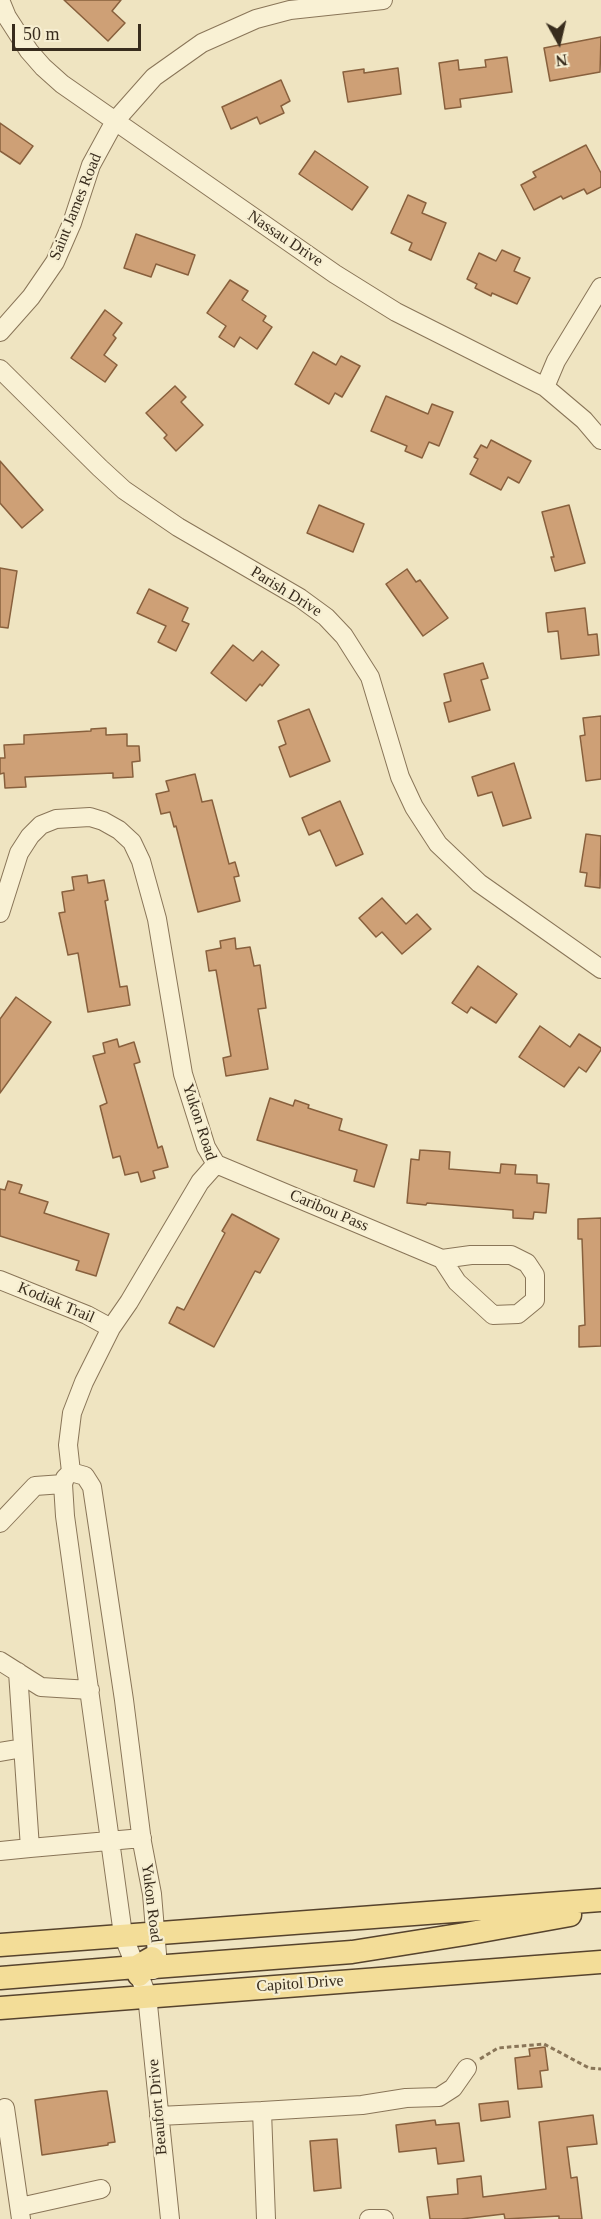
<!DOCTYPE html>
<style>
body{margin:0}
#map{position:relative;width:601px;height:2219px;overflow:hidden;background:#efe4c1;font-family:Georgia,serif}
canvas{display:block}
.north{position:absolute;left:529px;top:12px;width:60px;height:60px;-webkit-text-stroke:4px #f6eed1;paint-order:stroke;rotate:172deg;font-size:16px;font-weight:700;line-height:24px;text-align:center;color:#382c1d}
.north::after{content:'';display:block;margin:auto;width:21px;height:27px;background:#382c1d;clip-path:polygon(50% 0,100% 100%,50% 72%,0 100%)}
.scale{position:absolute;left:12px;top:24px;width:129px;height:27px;box-sizing:border-box;border:3px solid #382c1d;border-top:0;padding-left:8px;font-size:18px;line-height:21px;white-space:nowrap;color:#382c1d;-webkit-text-stroke:4px #f6eed1;paint-order:stroke}
</style>
<div id="map">
<canvas width="601" height="2219"></canvas>
<div class="north">N</div>
<div class="scale">50 m</div>
</div>
<script>
const ctx = document.querySelector('canvas').getContext('2d');
ctx.lineJoin = 'round';
function paint(path, color) {
  ctx.fillStyle = color;
  ctx.fill(path, 'evenodd');
}
function toPath(rows) {
  const path = new Path2D();
  for (const r of rows) {
    path.moveTo(r[0], r[1]);
    for (let i = 2; i < r.length; i += 2) path.lineTo(r[i], r[i + 1]);
  }
  return path;
}
function trace(path, color, width, dash) {
  ctx.strokeStyle = color;
  ctx.lineWidth = width;
  ctx.lineCap = dash ? 'butt' : 'round';
  ctx.setLineDash(dash || []);
  ctx.stroke(path);
}
function drawText(font, color, halo, rows, align = 'center') {
  ctx.font = font + ' Georgia,serif';
  ctx.lineWidth = 4.5;
  ctx.setLineDash([]);
  ctx.textBaseline = 'middle';
  ctx.strokeStyle = halo;
  ctx.fillStyle = color;
  for (const [text, x, y, turn = 0] of rows) {
    ctx.save();
    ctx.translate(x, y);
    ctx.rotate((+turn || 0) * Math.PI / 180);
    ctx.textAlign = isNaN(turn) ? turn : align;
    if (halo) ctx.strokeText(text, 0, 0);
    ctx.fillText(text, 0, 0);
    ctx.restore();
  }
}
const building = toPath([
 [64,0,121,0,112,11,125,23,108,41,64,0],
 [601,37,600,72,550,81,544,48,601,37],
 [507,57,512,92,460,99,461,107,445,109,439,63,458,60,459,70,486,67,485,60,507,57],
 [398,68,401,94,348,102,343,72,364,69,364,73,398,68],
 [281,80,290,101,281,106,284,113,260,124,257,117,231,129,222,107,281,80],
 [0,123,33,146,20,164,0,151,0,123],
 [586,145,601,173,601,187,587,194,584,189,563,199,561,196,534,210,521,185,536,177,533,172,586,145],
 [315,151,368,187,352,210,299,174,315,151],
 [408,195,426,203,422,213,446,223,431,260,409,250,412,243,391,233,408,195],
 [136,234,195,255,188,275,156,264,151,277,124,268,136,234],
 [502,250,520,258,514,271,530,278,517,304,492,293,491,296,475,288,477,284,467,279,479,253,496,261,502,250],
 [230,280,248,291,242,300,266,316,263,321,272,327,257,349,240,337,234,347,219,337,226,326,207,313,230,280],
 [105,310,122,323,113,335,116,338,104,355,117,365,105,382,71,358,105,310],
 [313,352,336,365,341,356,360,366,342,397,335,393,329,404,295,384,313,352],
 [175,386,186,397,181,402,203,425,176,451,164,438,167,435,146,413,175,386],
 [386,396,428,414,432,404,453,412,439,446,429,442,422,458,405,451,407,446,371,431,386,396],
 [491,440,531,461,519,483,508,477,501,490,470,474,478,459,474,457,481,445,487,448,491,440],
 [0,461,43,510,22,528,0,503,0,461],
 [319,505,364,524,353,552,307,533,319,505],
 [569,505,585,563,555,571,551,557,554,557,542,512,569,505],
 [0,568,17,571,8,628,0,627,0,568],
 [407,569,416,582,420,580,448,618,423,636,386,584,407,569],
 [149,589,188,608,182,621,189,624,176,651,158,642,166,626,137,613,149,589],
 [585,608,588,635,597,634,599,655,561,659,558,631,548,632,546,613,585,608],
 [233,645,253,661,262,651,279,665,262,686,260,684,246,701,211,673,233,645],
 [483,663,488,678,481,680,490,710,449,722,444,703,451,701,444,674,483,663],
 [309,709,330,761,290,777,279,747,286,744,278,721,309,709],
 [601,716,601,779,586,781,580,736,585,735,583,718,601,716],
 [106,728,106,735,127,734,127,746,139,746,140,761,132,762,133,777,113,778,113,773,25,777,26,787,5,788,4,773,0,774,0,758,5,758,4,745,24,744,24,735,91,731,91,729,106,728],
 [514,763,531,818,503,826,492,792,478,796,472,777,514,763],
 [195,774,202,802,212,800,229,864,235,862,239,876,234,877,240,901,198,912,176,826,174,827,170,812,161,814,156,794,169,791,166,781,195,774],
 [340,801,363,854,336,866,320,830,309,835,302,818,340,801],
 [586,834,601,836,600,888,585,886,587,873,580,872,586,834],
 [87,875,88,883,104,880,108,900,105,901,120,987,127,986,130,1005,88,1012,78,953,68,955,59,913,65,912,62,892,74,890,72,877,87,875],
 [382,898,406,924,417,914,431,929,402,954,382,932,376,937,359,918,382,898],
 [235,938,236,949,250,947,254,966,260,965,266,1008,258,1009,268,1069,226,1076,223,1058,231,1056,216,970,209,971,206,951,221,948,220,941,235,938],
 [478,966,517,994,496,1023,471,1007,467,1013,452,1003,478,966],
 [16,997,51,1022,0,1093,0,1019,16,997],
 [540,1026,570,1047,579,1034,601,1048,601,1050,586,1072,579,1067,564,1087,519,1057,540,1026],
 [117,1039,119,1047,134,1042,140,1062,134,1064,158,1148,162,1146,168,1167,153,1171,155,1178,141,1182,138,1172,125,1175,120,1156,113,1158,100,1106,107,1103,93,1056,105,1053,103,1043,117,1039],
 [270,1098,293,1106,295,1100,309,1105,308,1108,342,1119,339,1130,387,1145,374,1187,354,1181,357,1170,257,1140,270,1098],
 [420,1150,450,1152,449,1169,500,1173,501,1164,516,1165,515,1174,537,1175,537,1183,549,1184,546,1213,534,1212,533,1219,513,1218,513,1210,427,1203,426,1205,407,1203,411,1159,419,1160,420,1150],
 [8,1181,22,1185,19,1193,48,1202,44,1213,109,1234,96,1276,76,1270,79,1261,0,1236,0,1189,5,1190,8,1181],
 [232,1214,279,1239,260,1273,255,1271,214,1347,169,1323,177,1307,184,1310,225,1233,222,1231,232,1214],
 [601,1218,601,1346,579,1347,579,1326,585,1325,582,1239,578,1239,578,1219,601,1218],
 [545,2047,548,2070,540,2071,542,2087,518,2089,515,2058,530,2056,529,2049,545,2047],
 [101,2091,107,2091,115,2142,108,2143,108,2145,42,2155,35,2100,101,2091],
 [508,2101,510,2117,481,2121,479,2104,508,2101],
 [593,2115,597,2144,567,2147,571,2178,577,2177,582,2219,559,2219,559,2216,505,2219,504,2214,461,2219,430,2219,427,2197,458,2194,457,2179,481,2176,483,2197,546,2189,539,2122,593,2115],
 [435,2120,436,2125,459,2123,464,2161,438,2164,436,2148,399,2152,396,2125,435,2120],
 [337,2139,341,2188,314,2191,310,2141,337,2139]
]);
paint(building, '#cea076');
trace(building, '#88603d', 1.5);
const minor = toPath([
 [0,0,7,17,29,51,43,67,62,84,335,274,396,312,545,387,584,420,601,440],
 [0,332,31,297,55,262,72,223,91,165,115,121,154,77,202,43,256,19,290,10,383,0],
 [0,369,100,468,124,490,178,527,300,598,326,617,344,636,370,677,400,777,414,807,438,844,479,883,601,969],
 [545,387,556,361,601,287],
 [0,913,19,853,30,836,41,825,56,819,90,817,103,821,119,830,132,842,141,861,157,919,183,1074,206,1147,216,1164],
 [216,1164,442,1259],
 [471,1255,511,1255,527,1263,535,1275,535,1300,518,1314,493,1315,457,1282,442,1259,471,1255],
 [0,1280,87,1315,111,1328],
 [71,1472,85,1476,92,1487,124,1700,142,1842,152,1894,157,1954,153,1970],
 [0,1523,35,1486,63,1484],
 [0,1661,41,1687,90,1690],
 [18,1672,30,1848,142,1838],
 [0,1752,23,1748],
 [0,1851,30,1848],
 [5,2108,21,2219],
 [262,2111,362,2105,406,2098,439,2097,453,2088,467,2068],
 [159,2116,262,2111,266,2219],
 [20,2207,101,2189],
 [170,2219,147,1995,123,1935,121,1920,65,1516,63,1484,65,1478,71,1472,68,1445,72,1413,84,1382,111,1328,129,1302,200,1182,216,1164],
 [369,2219,384,2219]
]);
const major = toPath([
 [0,1945,601,1900],
 [139,1975,145,1969,154,1967,352,1952,465,1934,570,1915],
 [0,1978,136,1967,152,1958],
 [0,2008,601,1962]
]);
trace(minor, '#897558', 20);
trace(major, '#56432d', 25);
trace(toPath([
 [480,2059,498,2048,544,2044,589,2068,601,2069]
]), '#897558', 3, [4.5, 3]);
trace(minor, '#f9f1d4', 18);
trace(major, '#f3dd98', 22);
drawText('16px', '#382c1d', '#f6eed1', [
 ["Saint James Road",76,207,-68],
 ["Nassau Drive",285,239,34],
 ["Parish Drive",286,592,32],
 ["Yukon Road",199,1122,72],
 ["Caribou Pass",329,1211,23],
 ["Kodiak Trail",56,1303,23],
 ["Yukon Road",151,1903,83],
 ["Capitol Drive",300,1984,-4],
 ["Beaufort Drive",158,2107,-95]
]);
</script>
